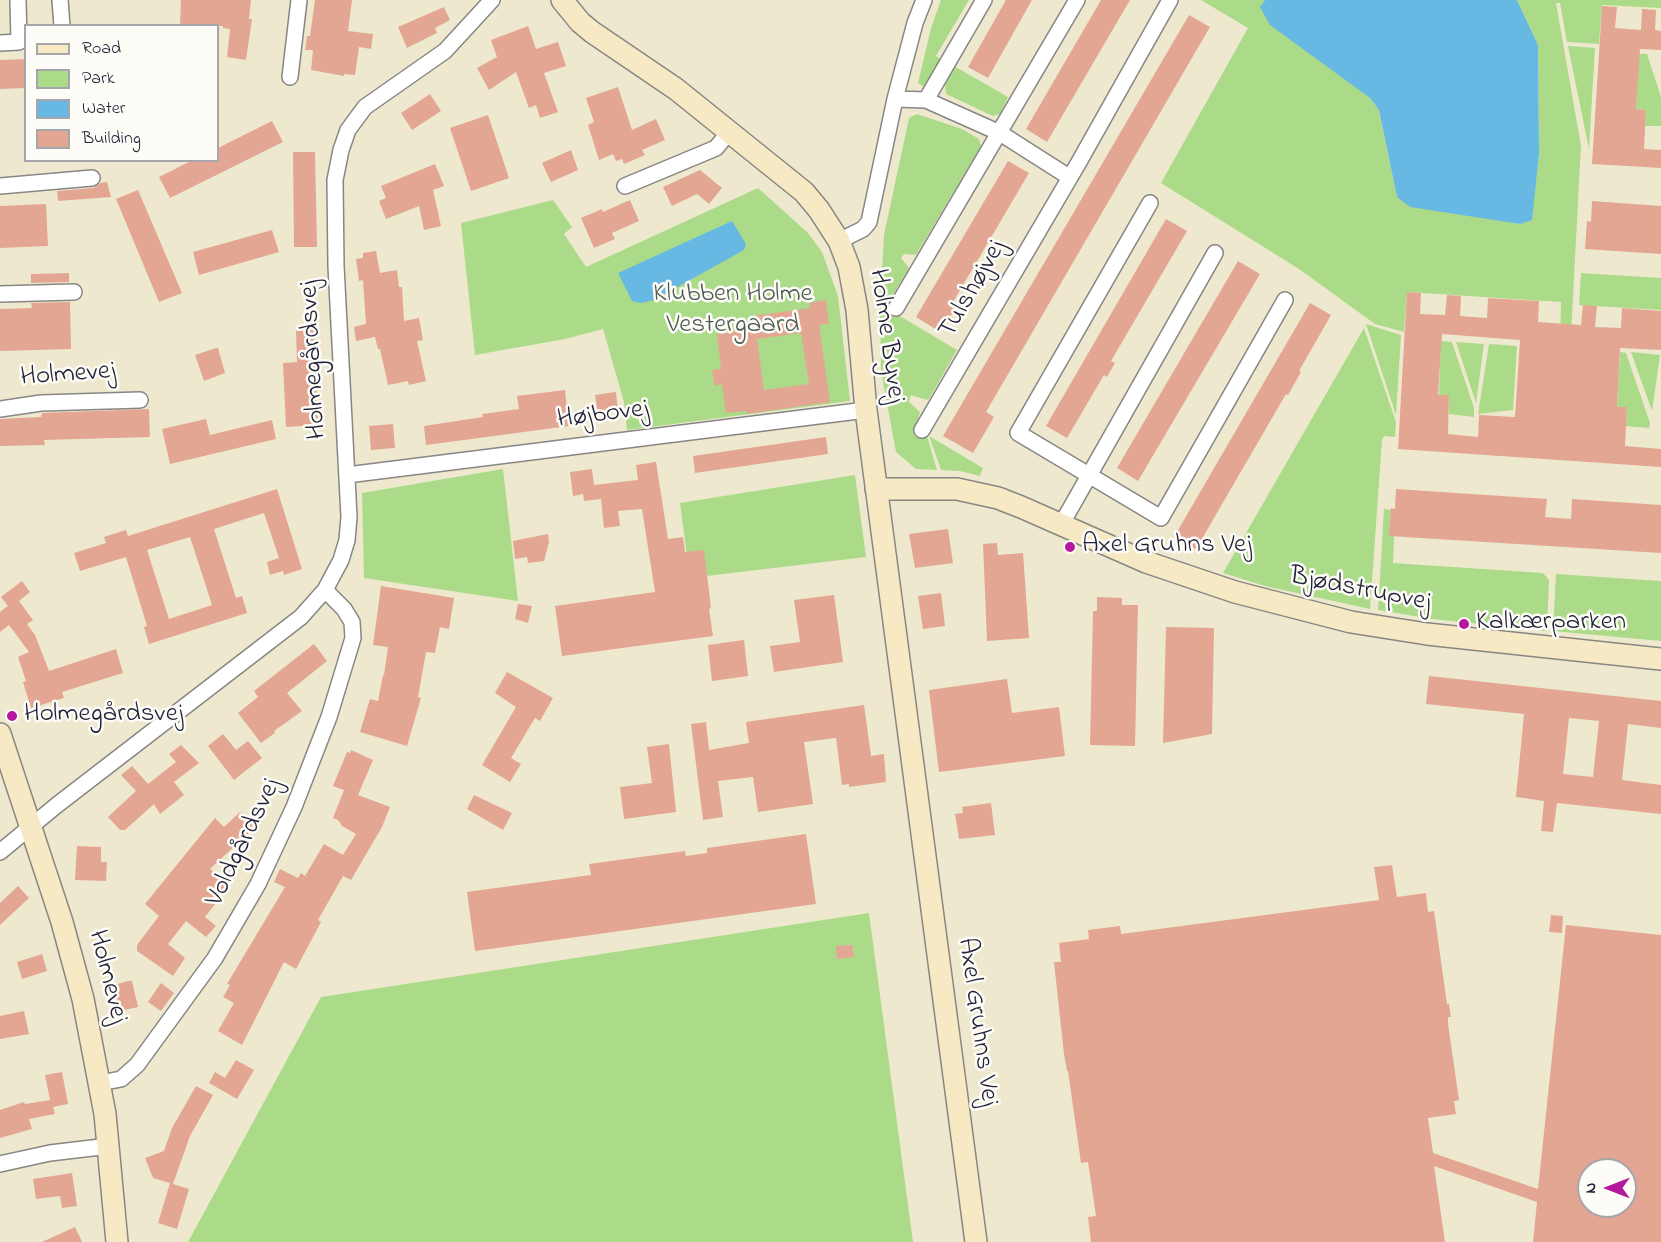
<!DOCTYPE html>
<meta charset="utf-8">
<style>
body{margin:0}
#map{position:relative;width:1661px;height:1242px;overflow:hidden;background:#eee9ce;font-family:"Indie Flower",sans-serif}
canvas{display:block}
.legend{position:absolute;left:24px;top:24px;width:195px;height:138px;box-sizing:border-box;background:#fdfcf7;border:2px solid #a5a5ac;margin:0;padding:8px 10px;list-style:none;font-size:18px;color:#22223b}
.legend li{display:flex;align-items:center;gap:12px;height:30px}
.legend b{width:30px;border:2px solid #a5a5ac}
.north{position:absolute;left:1577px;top:1158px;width:60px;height:60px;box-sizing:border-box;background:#fdfcf7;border:2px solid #a5a5ac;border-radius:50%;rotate:270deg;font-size:16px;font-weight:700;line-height:24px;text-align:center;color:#22223b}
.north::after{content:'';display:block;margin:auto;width:21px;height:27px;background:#b5179e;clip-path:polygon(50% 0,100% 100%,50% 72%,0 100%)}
</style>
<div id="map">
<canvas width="1661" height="1242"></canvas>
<ul class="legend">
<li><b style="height:8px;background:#f6e9c3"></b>Road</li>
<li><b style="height:16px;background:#abdb89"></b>Park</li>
<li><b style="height:16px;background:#67b8e2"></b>Water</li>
<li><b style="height:16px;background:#e3a693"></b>Building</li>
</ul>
<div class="north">N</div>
</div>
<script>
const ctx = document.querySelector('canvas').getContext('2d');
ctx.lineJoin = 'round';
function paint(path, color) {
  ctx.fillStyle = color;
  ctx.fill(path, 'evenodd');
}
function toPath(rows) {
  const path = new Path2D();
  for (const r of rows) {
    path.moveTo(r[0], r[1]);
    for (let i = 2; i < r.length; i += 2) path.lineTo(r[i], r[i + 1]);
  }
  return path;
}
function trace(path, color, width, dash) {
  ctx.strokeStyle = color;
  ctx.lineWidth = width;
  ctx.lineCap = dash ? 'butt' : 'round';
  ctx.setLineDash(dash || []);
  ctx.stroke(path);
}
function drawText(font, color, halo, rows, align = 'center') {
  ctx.font = font + ' "Indie Flower",sans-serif';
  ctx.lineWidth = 5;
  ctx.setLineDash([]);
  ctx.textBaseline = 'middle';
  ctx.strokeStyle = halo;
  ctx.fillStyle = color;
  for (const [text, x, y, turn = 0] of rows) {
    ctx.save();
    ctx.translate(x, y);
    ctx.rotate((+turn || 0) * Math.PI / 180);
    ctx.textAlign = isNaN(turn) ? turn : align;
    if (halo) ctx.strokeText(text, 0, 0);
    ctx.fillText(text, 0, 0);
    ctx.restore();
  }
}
paint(toPath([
 [941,0,969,0,936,56,940,59,929,85,925,88,918,83,931,28],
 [1201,0,1265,0,1261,7,1370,98,1379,110,1397,197,1519,224,1531,220,1539,154,1538,45,1517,0,1661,0,1661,8,1602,5,1599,44,1567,42,1560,3,1556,3,1581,146,1571,333,1560,339,1561,302,1407,292,1404,332,1375,324,1299,269,1161,183,1248,28],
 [1568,46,1595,48,1589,149],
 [1639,54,1647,54,1661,97,1661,126,1645,126,1646,110,1636,109],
 [954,66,1008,97,1000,114,993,116,946,94,945,86],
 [917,114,962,129,979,139,981,146,916,255,904,254,901,258,909,268,889,301,889,306,880,305,884,235,909,118],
 [758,188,808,233,822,252,838,296,850,401,627,430,624,402,603,329,565,339,475,355,461,223,553,200,572,227,564,234,586,267],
 [1581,273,1661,278,1661,310,1579,305],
 [880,308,888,309,957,350,929,399,927,400,911,395,909,402,920,412,915,429,927,436,937,470,916,469,896,452,881,371],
 [1366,324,1401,335,1396,415],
 [1364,328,1396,422,1395,437,1384,436,1382,440,1370,609,1265,586,1223,573],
 [1441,341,1452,342,1474,408,1474,417,1449,414,1449,396,1439,395],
 [1456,342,1484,344,1476,403],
 [1489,344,1517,346,1513,410,1478,414],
 [1620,352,1626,353,1650,423,1649,428,1626,426,1627,408,1617,407],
 [1631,352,1660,355,1652,411],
 [929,436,983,468,980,476,960,471,941,470],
 [503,469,518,601,364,578,362,493],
 [855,475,866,557,690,578,680,503],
 [1384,509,1391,510,1390,536,1394,536,1393,563,1543,573,1549,580,1547,631,1432,619,1378,610],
 [1556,574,1661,581,1661,641,1553,631],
 [869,913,913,1242,188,1242,321,997]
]), '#abdb89');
paint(toPath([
 [1265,0,1517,0,1538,45,1539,154,1532,220,1520,224,1410,207,1397,197,1379,110,1370,98,1270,25,1260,7],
 [732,221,746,244,744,250,654,300,641,303,632,301,618,273]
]), '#67b8e2');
paint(toPath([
 [181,0,251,0,249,19,252,19,246,60,227,57,230,29,223,28,223,26,180,26],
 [315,0,352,0,348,31,373,34,371,49,359,47,355,75,344,74,344,76,311,70,313,50,305,50,307,36,310,36],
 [1006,0,1032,0,988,78,968,67],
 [1101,0,1130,0,1047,142,1026,129],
 [1602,6,1617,7,1615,28,1641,30,1642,9,1656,10,1655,30,1661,31,1661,50,1640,49,1636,109,1646,110,1644,149,1661,150,1661,168,1592,164],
 [444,7,450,20,435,28,437,33,407,48,398,27],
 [1189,15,1210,27,986,412,994,417,973,453,943,436],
 [528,26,536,49,558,42,566,66,544,73,558,112,540,118,536,105,529,108,516,72,489,90,477,68,497,57,491,40],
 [26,59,26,88,0,89,0,60],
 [618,87,632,130,656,119,665,140,642,150,645,155,624,164,622,159,616,161,613,154,599,160,588,125,594,122,586,98],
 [430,94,441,111,412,130,401,113],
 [488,115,509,178,471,191,450,128],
 [272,121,283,142,170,198,159,177,193,160,218,160,218,148],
 [571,150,578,170,551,182,542,163],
 [293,152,315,152,317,247,294,247],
 [1008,161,1029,173,953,302,957,305,949,319,945,317,937,330,916,317],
 [435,164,444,186,433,190,441,226,424,230,419,206,386,219,379,201,386,198,381,186],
 [700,170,722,188,709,204,697,194,672,206,663,187],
 [107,182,111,197,58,201,57,191,93,188,101,183],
 [138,190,182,293,159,302,116,199],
 [630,200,639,221,612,233,615,239,594,248,581,218,602,209,603,212],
 [1592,201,1661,206,1661,254,1585,249,1587,221,1591,222],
 [46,204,48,246,0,248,0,206],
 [1166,219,1187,231,1111,361,1115,363,1107,377,1104,375,1067,438,1046,426],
 [272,230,279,252,199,275,193,252],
 [376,251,380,273,397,270,399,287,402,287,404,321,419,318,423,340,417,341,426,381,409,385,408,381,388,385,380,349,378,349,375,337,356,341,354,327,366,324,363,280,359,281,356,259,363,258,363,253],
 [1238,261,1260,274,1138,481,1117,468],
 [69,273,69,282,31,283,31,274],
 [1407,292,1421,293,1420,314,1445,315,1447,295,1461,296,1460,316,1487,318,1488,298,1521,300,1539,301,1538,322,1581,325,1583,305,1597,306,1595,327,1621,328,1622,308,1661,311,1661,350,1620,348,1617,407,1627,407,1625,446,1661,449,1661,467,1398,449],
 [1442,334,1520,340,1515,417,1479,415,1478,437,1448,434,1449,395,1438,395],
 [826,300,829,324,819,325,830,402,747,414,746,411,726,413,722,384,715,386,712,370,721,369,717,334,755,328,753,316,810,308,809,303],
 [801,333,809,384,764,390,757,339],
 [70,302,71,349,0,351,0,309,32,308,31,303],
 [1310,303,1331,315,1299,371,1301,372,1288,395,1286,394,1196,549,1174,537],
 [314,329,318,425,286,427,283,363,297,362,296,330],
 [216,348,218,348,225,373,204,381,195,355],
 [565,390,569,426,426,445,424,426,483,417,482,414,519,409,517,396],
 [616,392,618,411,598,414,595,395],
 [149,409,150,437,44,440,45,445,0,446,0,419,41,417,42,413],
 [206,419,210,435,272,420,276,439,170,464,162,429],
 [393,424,395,448,371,450,369,426],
 [826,437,828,454,695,473,693,456],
 [656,462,668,539,683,537,685,552,704,550,711,608,709,609,713,636,562,656,555,606,655,592,642,509,618,511,620,526,604,528,601,499,584,501,583,494,573,496,570,472,592,469,594,485,638,480,636,465],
 [277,489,302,569,284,575,283,571,270,575,267,562,279,558,264,513,214,529,236,598,242,596,247,613,149,644,144,627,147,626,126,557,80,571,74,553,106,543,104,537,126,530,128,536],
 [190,537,212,605,169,619,147,550],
 [1396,489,1547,499,1545,517,1571,519,1572,499,1661,505,1661,553,1389,536,1391,508,1395,509],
 [948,529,953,563,915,568,909,534],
 [548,534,549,542,544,561,528,563,527,557,515,559,513,541],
 [997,543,998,555,1023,553,1029,638,987,641,983,544],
 [22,581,30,592,19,601,33,620,27,624,35,635,49,671,116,649,123,673,62,692,64,698,31,708,23,682,26,681,18,657,29,652,9,625,0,632,0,612,8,606,1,597],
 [381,586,454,598,449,629,440,627,435,653,426,652,418,697,421,698,407,746,360,732,370,699,378,701,383,675,384,675,388,647,373,645],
 [941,593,945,626,923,629,918,596],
 [834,595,843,662,774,672,770,646,800,642,794,600],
 [1097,597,1122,598,1122,605,1138,605,1135,746,1090,745,1093,611,1097,611],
 [518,604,532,606,528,623,515,619],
 [1166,627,1214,628,1212,734,1163,743],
 [744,640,748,676,712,681,708,645],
 [314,644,327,661,287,693,302,711,274,731,275,733,261,743,238,713,258,697,254,691],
 [507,672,553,698,540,721,535,718,511,758,521,764,510,782,482,765,516,707,495,693],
 [1429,676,1661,701,1661,728,1628,724,1622,780,1661,785,1661,814,1557,803,1553,832,1541,831,1544,801,1516,797,1524,714,1426,704],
 [1569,718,1599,721,1593,777,1563,774],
 [1007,679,1012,713,1059,707,1065,756,939,772,929,690],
 [864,705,871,756,884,754,886,782,849,787,849,784,842,785,836,738,804,742,813,804,758,812,753,777,718,781,723,817,703,820,691,724,706,722,709,750,749,743,746,722],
 [223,734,236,750,248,741,262,758,234,780,208,746],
 [669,744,676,812,624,819,620,787,652,783,647,747],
 [181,745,199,763,174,782,184,795,160,814,154,804,125,830,120,830,108,817,136,791,121,775,132,766,148,784,176,762,169,754],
 [351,750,373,760,358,795,390,807,382,827,351,880,343,876,318,920,321,922,296,969,284,962,242,1045,218,1031,234,1003,223,997,230,985,227,984,285,887,274,882,280,869,298,878,301,873,305,876,324,844,343,855,356,834,342,826,338,820,333,818,344,790,333,786,347,752,350,753],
 [474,795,512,813,503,830,467,809],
 [991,803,995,835,959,839,955,814,963,813,962,807],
 [240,812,253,825,247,831,249,833,210,869,230,885,205,917,216,926,206,937,186,921,168,944,185,958,173,976,137,951,137,945,159,916,145,904,210,824,215,818,224,827],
 [806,834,816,904,475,951,467,892,591,875,589,864,685,851,686,856,707,853,707,848],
 [77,846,101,847,101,862,107,862,106,881,75,880],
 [1392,865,1397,897,1426,893,1428,912,1434,911,1447,1004,1449,1004,1451,1017,1448,1017,1448,1024,1459,1100,1454,1101,1456,1114,1428,1118,1433,1153,1538,1189,1566,925,1661,935,1661,1242,1533,1242,1537,1202,1434,1166,1445,1242,1091,1242,1088,1217,1096,1216,1088,1162,1081,1163,1068,1071,1067,1071,1064,1054,1054,962,1061,962,1059,943,1089,939,1088,930,1120,926,1121,934,1379,900,1374,867],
 [1589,1170,1625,1170,1625,1206,1589,1206],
 [18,886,29,898,0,925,0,903],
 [1551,915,1563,916,1562,933,1549,932],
 [852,945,854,957,837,959,836,946],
 [42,954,47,971,22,979,17,962],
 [128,981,132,981,138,1007,120,1011,114,985],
 [161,983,174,993,161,1011,148,1002],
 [24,1011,29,1034,0,1039,0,1016],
 [236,1060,254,1070,237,1099,209,1083,215,1072,225,1078],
 [62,1072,68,1104,53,1107,55,1114,29,1119,32,1129,0,1138,0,1110,24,1102,25,1104,50,1100,45,1075],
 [196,1086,213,1095,190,1136,173,1184,189,1189,177,1229,158,1223,170,1183,153,1178,145,1158,164,1151,172,1128],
 [72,1173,77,1206,62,1208,60,1196,36,1199,33,1179],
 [75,1227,82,1242,42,1242]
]), '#e3a693');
const street = toPath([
 [60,0,62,26],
 [0,43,19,42,18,0],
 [290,77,299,0],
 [895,99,926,100,1000,133,1069,177],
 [926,100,984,0],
 [0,186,92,178],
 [625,186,716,148,729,132],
 [1150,203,1018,433,1161,518,1285,300],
 [839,241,863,229,869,222,895,99,915,23,924,0],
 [0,294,74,292],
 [896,308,1077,0],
 [0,409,41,403,140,400],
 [922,430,1079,162,1170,0],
 [347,475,866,410],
 [1061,525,1215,253],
 [0,852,57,805,301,617,325,590,341,560,347,540,349,517,336,266,335,180,341,150,348,130,365,107,445,51,492,0],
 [100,1083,121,1079,137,1065,215,958,258,884,294,807,329,717,353,638,352,622,344,609,325,590],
 [0,1164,50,1153,109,1146]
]);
const secondary = toPath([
 [562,0,580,22,592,32,676,89,804,192,819,210,839,241,849,267,857,310,866,410,976,1242],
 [876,489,957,489,998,498,1021,507,1146,562,1235,592,1351,622,1427,634,1661,659],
 [0,734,62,922,83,999,105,1114,117,1242]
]);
trace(street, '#888684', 18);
trace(secondary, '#888684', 24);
trace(street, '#fff', 15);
trace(secondary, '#f6e9c3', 21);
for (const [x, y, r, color] of [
 [1070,547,6,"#b5179e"],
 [1464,624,6,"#b5179e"],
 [12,716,6,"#b5179e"]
]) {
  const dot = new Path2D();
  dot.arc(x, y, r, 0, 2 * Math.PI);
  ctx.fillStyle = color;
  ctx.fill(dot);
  trace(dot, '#fdfcf7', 2);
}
drawText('27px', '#22223b', '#fdfcf7', [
 ["Tulshøjvej",974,290,-60],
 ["Holme Byvej",885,336,82],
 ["Holmegårdsvej",315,360,-93],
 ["Holmevej",68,376,-4],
 ["Højbovej",603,416,-7],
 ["Bjødstrupvej",1360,591,11],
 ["Voldgårdsvej",245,843,-64],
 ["Holmevej",106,977,76],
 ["Axel Gruhns Vej",976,1022,82]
]);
drawText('27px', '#4b5a52', '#fdfcf7', [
 ["Klubben Holme",733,296],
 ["Vestergaard",733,327]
]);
drawText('27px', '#22223b', '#fdfcf7', [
 ["Axel Gruhns Vej",1082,547],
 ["Kalkærparken",1476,624],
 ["Holmegårdsvej",24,716]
], 'left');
</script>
